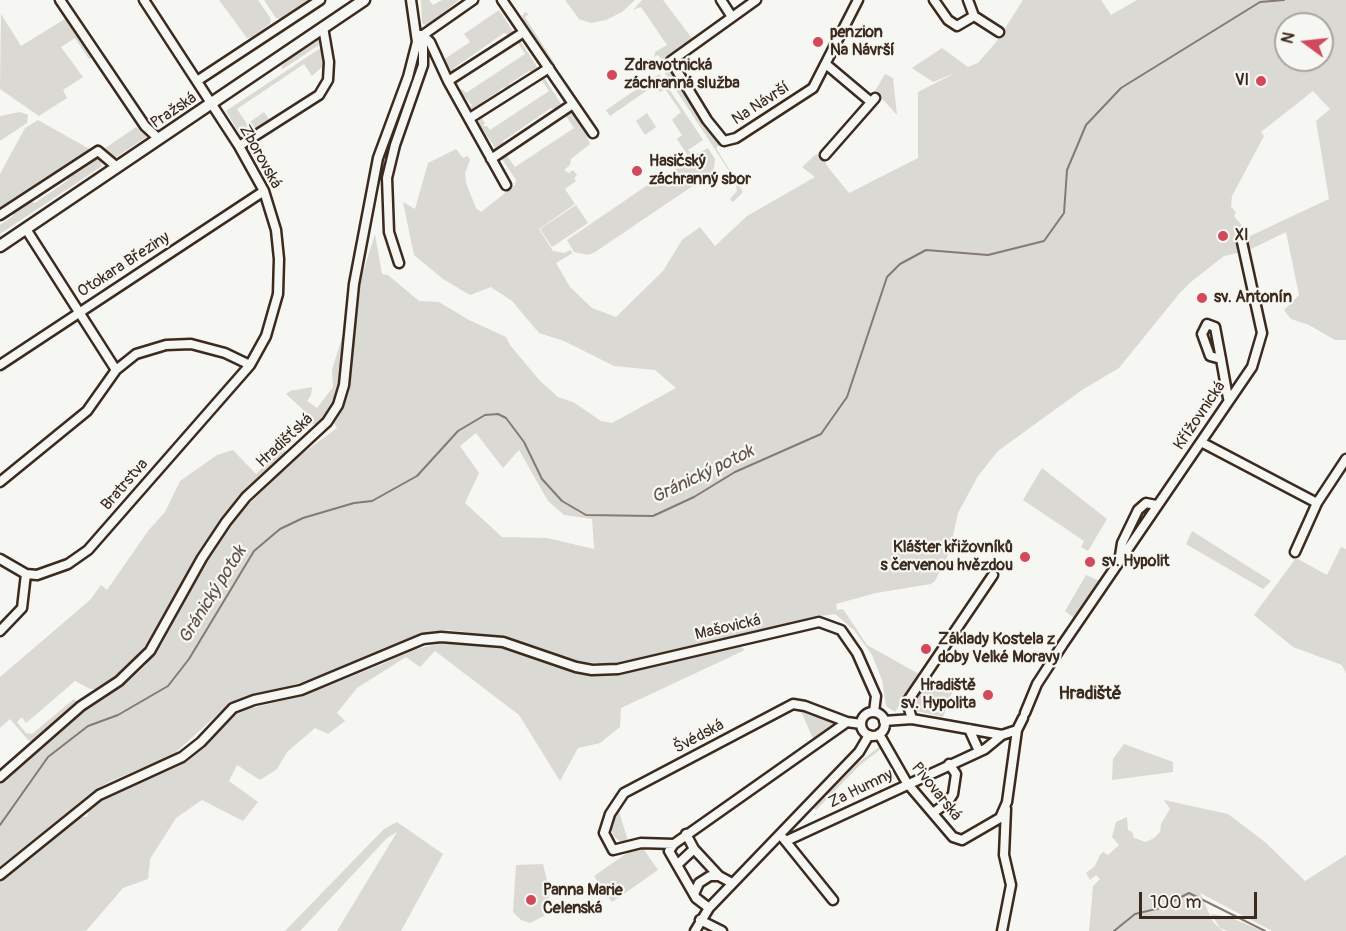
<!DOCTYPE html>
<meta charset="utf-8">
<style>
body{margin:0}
#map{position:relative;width:1346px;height:931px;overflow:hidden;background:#f6f6f2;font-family:Pangolin,sans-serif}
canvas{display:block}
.north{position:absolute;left:1274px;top:12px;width:60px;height:60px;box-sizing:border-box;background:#f6f6f2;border:2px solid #aba49d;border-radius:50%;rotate:285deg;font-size:16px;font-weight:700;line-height:24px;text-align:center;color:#3b2a1e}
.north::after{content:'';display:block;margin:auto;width:21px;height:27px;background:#d1495b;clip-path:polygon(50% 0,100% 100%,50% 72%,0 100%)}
.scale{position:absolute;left:1139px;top:892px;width:118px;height:27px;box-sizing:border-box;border:3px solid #3b2a1e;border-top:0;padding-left:8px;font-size:18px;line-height:21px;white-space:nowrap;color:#3b2a1e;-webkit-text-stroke:4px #f6f6f2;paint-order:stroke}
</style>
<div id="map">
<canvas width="1346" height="931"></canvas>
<div class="north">N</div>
<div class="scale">100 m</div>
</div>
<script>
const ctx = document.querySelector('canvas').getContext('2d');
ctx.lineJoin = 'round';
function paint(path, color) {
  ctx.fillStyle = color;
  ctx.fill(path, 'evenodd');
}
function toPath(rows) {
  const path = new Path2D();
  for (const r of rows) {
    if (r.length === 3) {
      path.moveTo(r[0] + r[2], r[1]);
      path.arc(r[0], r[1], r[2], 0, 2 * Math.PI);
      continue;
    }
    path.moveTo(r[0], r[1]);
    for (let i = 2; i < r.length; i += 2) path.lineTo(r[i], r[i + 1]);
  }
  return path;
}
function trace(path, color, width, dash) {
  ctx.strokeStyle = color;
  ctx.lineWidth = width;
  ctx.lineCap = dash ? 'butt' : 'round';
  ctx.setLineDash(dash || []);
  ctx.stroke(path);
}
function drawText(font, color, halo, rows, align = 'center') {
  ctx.font = font + ' Pangolin,sans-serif';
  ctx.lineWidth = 4.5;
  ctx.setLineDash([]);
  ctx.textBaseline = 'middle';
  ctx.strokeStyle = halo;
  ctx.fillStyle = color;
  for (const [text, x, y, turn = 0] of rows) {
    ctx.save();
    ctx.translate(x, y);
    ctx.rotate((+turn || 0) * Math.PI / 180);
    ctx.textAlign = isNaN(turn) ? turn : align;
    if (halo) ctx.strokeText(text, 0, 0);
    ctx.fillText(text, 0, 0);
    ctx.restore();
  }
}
paint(toPath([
 [219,0,258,0,271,19,270,24,252,37,247,38],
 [264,0,313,0,280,19,276,18],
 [421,0,429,0,433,5,442,0,459,0,443,13,443,17,427,26,422,23],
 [565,0,635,0,622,12,606,20,591,23,579,19],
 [642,0,663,0,694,41,666,60,709,125,720,145,716,148,743,192,733,202,730,199,737,191,735,180,659,64,662,60,658,55,654,57,655,52,667,45,641,7,633,10],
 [1023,0,1101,0,1111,15,1137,0,1346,0,1346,340,1335,340,1309,325,1291,319,1284,310,1299,295,1286,232,1247,251,1224,256,1192,281,1179,294,1119,368,1082,390,998,451,978,476,958,513,949,553,935,581,931,584,876,593,836,604,837,610,843,609,867,645,919,674,895,712,886,706,882,680,872,655,854,630,835,614,807,618,749,634,617,664,577,662,504,637,448,630,433,631,418,635,323,676,230,703,173,755,109,782,92,792,0,868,0,784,75,717,126,683,144,667,163,642,208,558,240,513,291,462,337,428,334,423,343,408,349,386,359,285,375,234,382,274,388,275,419,301,439,302,469,320,506,337,510,345,540,381,558,397,573,402,601,421,612,423,676,388,655,370,614,366,564,341,539,333,512,301,491,287,470,295,443,279,414,255,403,202,415,209,428,163,456,149,463,158,468,156,470,160,465,173,466,183,476,208,481,212,515,185,516,180,502,159,503,154,510,149,512,152,507,156,515,167,574,128,566,116,558,121,556,118,570,109,583,128,590,144,571,159,570,165,564,170,569,173,573,170,577,175,574,178,576,181,565,189,575,204,539,229,553,251,564,253,570,250,573,253,556,263,570,287,592,308,616,317,663,271,682,240,700,227,715,246,747,216,815,177,802,167,815,155,822,154,827,166,849,193,918,158,918,92,955,73,933,82,912,68,942,48,968,67,978,63,997,41],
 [1286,24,1322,24,1322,60,1286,60],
 [1313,91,1330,109,1316,121,1329,199,1250,236,1234,216,1236,212,1231,207,1232,196,1264,136,1261,132],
 [476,433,503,468,519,450,548,501,564,515,592,519,594,549,547,538,502,537,465,503,479,473,460,446],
 [499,10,514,33,511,36,504,33,454,68,456,73,451,76,447,73,443,60,470,42,464,34],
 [525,12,529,14,525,17,555,64,551,64,524,23,522,16],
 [1,14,21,46,68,17,94,56,89,59,75,38,61,47,83,77,63,90,67,98,39,116,0,89],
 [318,37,319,45,283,69,281,67,290,57],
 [519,39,539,70,535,74,529,71,509,84,514,87,509,90,504,87,480,104,481,110,474,113,470,107,472,105,459,91,462,89,466,93,525,54,518,43,510,48,508,45],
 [322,47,324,79,322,67,312,76,304,64,237,109,247,124,264,112,271,122,249,137,242,138,226,111],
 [659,74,703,140,688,150,693,156,708,148,715,159,714,169,709,175,595,252,588,255,574,252,567,240,658,178,660,181,679,167,677,161,687,154,677,139,682,135,672,120,681,112,665,89,660,92,655,85,610,116,606,110],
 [885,74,893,78,897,115,875,91],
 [543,76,563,107,559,110,551,108,503,141,505,145,496,149,478,123,480,117,486,112,487,115,482,119,485,123,483,126,487,126,490,130,549,91,542,80,534,85,532,82],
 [20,112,28,115,27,123,0,141,0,116],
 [647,113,656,127,645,135,636,121],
 [38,120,93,151,0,212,0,174,25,128],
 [136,127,148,136,115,158,101,151],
 [96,158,100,160,102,166,0,234,0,225,13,216,15,207,25,201,35,203,67,181,70,171],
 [576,205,588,223,552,247,540,229],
 [342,337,345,339,341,375,334,405,321,424,307,424,310,416,286,394,290,391,312,387,311,395,307,401,317,408,333,387,332,370],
 [282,448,286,452,238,499,197,553,159,629,136,657,115,676,96,689,90,689,75,681,26,723,22,717,17,722,26,733,32,734,74,699,79,704,37,740,29,741,10,719,0,728,0,677,90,600,101,585,107,590,148,531,165,512,180,481,217,455,233,450,256,474],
 [1042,468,1107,519,1088,551,1081,547,1084,541,1023,500],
 [1192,531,1271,581,1263,589,1186,544],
 [1341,547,1346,549,1346,673,1342,665,1293,647,1254,615,1296,558,1327,575],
 [1086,575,1102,582,1074,618,1065,611],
 [443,643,502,647,574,672,592,675,618,675,741,647,745,650,621,708,620,727,600,743,578,748,560,781,519,715,435,651,420,667,406,657,357,688,337,713,345,721,328,734,315,728,287,752,277,769,260,780,237,765,229,781,258,802,243,821,202,800,176,818,150,859,148,879,123,888,86,931,0,931,0,882,80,817,87,817,89,810,100,801,179,766,202,749,218,728,239,711,302,696,385,663,407,651],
 [925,681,953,690,943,717,912,710,912,699],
 [800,709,834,721,836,727,815,743],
 [1124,744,1173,762,1173,772,1112,780,1113,759],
 [879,747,881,749,860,765,816,810,814,808,858,763],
 [1164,800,1228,814,1265,842,1305,881,1346,855,1346,931,1272,931,1200,893,1213,922,1223,931,1089,931,1093,886,1100,879,1096,875,1090,880,1086,873,1095,866,1100,855,1103,852,1108,855,1119,845,1112,837,1116,822,1127,817,1128,830,1132,832,1134,838,1146,842,1154,838,1160,832,1161,824,1170,809],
 [618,808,628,841,621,842,613,836,611,825],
 [397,822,443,854,401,931,337,931,397,832,387,838,300,931,285,931,384,829],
 [640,844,658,870,612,902,594,876],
 [543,864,550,893,544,916,530,923,521,920,513,912,516,865],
 [1211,914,1229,917,1263,931,1227,931,1220,928]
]), '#dad9d3');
trace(toPath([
 [0,825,48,757,88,726,118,715,168,686,189,659,254,551,280,529,303,518,354,503,372,501,417,476,458,431,485,415,498,414,506,418,524,442,542,479,562,501,586,515,653,516,694,497,735,472,821,434,847,397,887,277,900,264,926,250,988,255,1044,241,1064,213,1067,170,1086,125,1121,88,1260,2,1284,0],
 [1114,931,1135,914,1160,908,1189,893,1265,931]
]), '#857a71', 2);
const minor = toPath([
 [60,0,145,126,159,139],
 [502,0,593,133],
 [721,0,732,17],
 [756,0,671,61,707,120,724,141,736,138,813,88,858,0],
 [934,0,948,20,957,26,974,16],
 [968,0,974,16,999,32],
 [418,35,423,35,473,0],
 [423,35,430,42,448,81,506,185],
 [827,65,871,102],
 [197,81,320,0],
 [448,81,524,32],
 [470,118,549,68],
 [239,146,319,95,328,80,329,62,323,27],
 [825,155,875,98],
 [491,159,573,104],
 [0,215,98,151,117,167],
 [26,229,116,370],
 [399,263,389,232,387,178,395,145,423,65,423,35],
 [1221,359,1210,356,1202,334,1207,324,1215,327,1221,359,1228,398],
 [0,365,264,191],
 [1201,442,1317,503],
 [0,482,87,411,116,370,136,354,166,345,191,344,225,353,250,365],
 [1295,552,1317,503,1346,459],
 [0,559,26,574,37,575,68,564,88,550,250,365,266,336,278,294,279,259,276,230,264,191,239,146,144,0],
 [1119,562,1122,543,1138,510,1146,503,1156,505],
 [0,631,22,608,26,574],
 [873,724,12],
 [1025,713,1037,684,1063,644,1252,367,1262,333,1242,242],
 [912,719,907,702,993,575],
 [884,721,912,719,1002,735,1017,730],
 [847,722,805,706,793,704,624,793,610,814,604,833,613,850,641,843,674,844,847,722,861,724],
 [969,729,979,751],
 [879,734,907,783,953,837,962,840,1000,818,1007,802,1017,730,1023,718],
 [0,777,81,706,119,681,150,651,202,558,226,522,246,497,327,422,338,405,344,385,354,284,378,158,408,77,417,42,411,0],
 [933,813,948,802,953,794,956,774,949,764],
 [686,834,694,849,719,876,732,883],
 [783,838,833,900],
 [786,841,985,749,1002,735],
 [674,844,669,851,696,898,709,908],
 [678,864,694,849],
 [0,875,99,795,182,757,201,742,233,708,254,700,301,690,423,639,441,637,503,642,576,667,592,670,618,669,819,622,841,630,857,653,876,696,874,712],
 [694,894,699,883,710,876,719,876],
 [700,920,722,931],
 [695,931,709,908,859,752,869,735],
 [1002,931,1011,885,1004,855,1006,809]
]);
const major = toPath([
 [0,246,364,0]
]);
trace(minor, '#3b2a1e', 13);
trace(major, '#3b2a1e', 15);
trace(minor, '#f6f6f2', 8);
trace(major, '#f6f6f2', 10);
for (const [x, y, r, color] of [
 [818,42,6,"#d1495b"],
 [612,75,6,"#d1495b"],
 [1261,81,6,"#d1495b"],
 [637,171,6,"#d1495b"],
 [1223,236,6,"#d1495b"],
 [1202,298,6,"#d1495b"],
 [1025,557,6,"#d1495b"],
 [1090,562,6,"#d1495b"],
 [926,649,6,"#d1495b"],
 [988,695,6,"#d1495b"],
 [531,900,6,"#d1495b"]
]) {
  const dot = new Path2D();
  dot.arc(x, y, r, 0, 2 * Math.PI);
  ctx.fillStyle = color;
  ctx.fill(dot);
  trace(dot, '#f6f6f2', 2);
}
drawText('bold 16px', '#3b2a1e', '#f6f6f2', [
 ["penzion",830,33],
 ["Na Návrší",830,51],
 ["Zdravotnická",624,66],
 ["záchranná služba",624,84],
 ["VI",1249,81,"right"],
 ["Hasičský",649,162],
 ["záchranný sbor",649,180],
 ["XI",1235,236],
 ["sv. Antonín",1214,298],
 ["Klášter křižovníků",1013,548,"right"],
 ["s červenou hvězdou",1013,566,"right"],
 ["sv. Hypolit",1102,562],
 ["Základy Kostela z",938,640],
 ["doby Velké Moravy",938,658],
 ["Hradiště",976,686,"right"],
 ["sv. Hypolita",976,704,"right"],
 ["Panna Marie",543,891],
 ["Celenská",543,909]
], 'left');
drawText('16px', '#3b2a1e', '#f6f6f2', [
 ["Na Návrší",761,104,-33],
 ["Pražská",174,111,-34],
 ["Zborovská",260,157,61],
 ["Otokara Březiny",124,265,-33],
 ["Křížovnická",1200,416,-56],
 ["Hradišťská",285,441,-43],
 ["Bratrstva",125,485,-49],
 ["Mašovická",728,628,-13],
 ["Švédská",699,737,-28],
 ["Za Humny",861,789,-26],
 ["Pivovarská",936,792,51]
]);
drawText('italic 18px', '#605248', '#f6f6f2', [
 ["Gránický potok",703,475,-26],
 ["Gránický potok",213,595,-58]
]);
drawText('bold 18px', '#3b2a1e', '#f6f6f2', [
 ["Hradiště",1090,694]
]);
</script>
